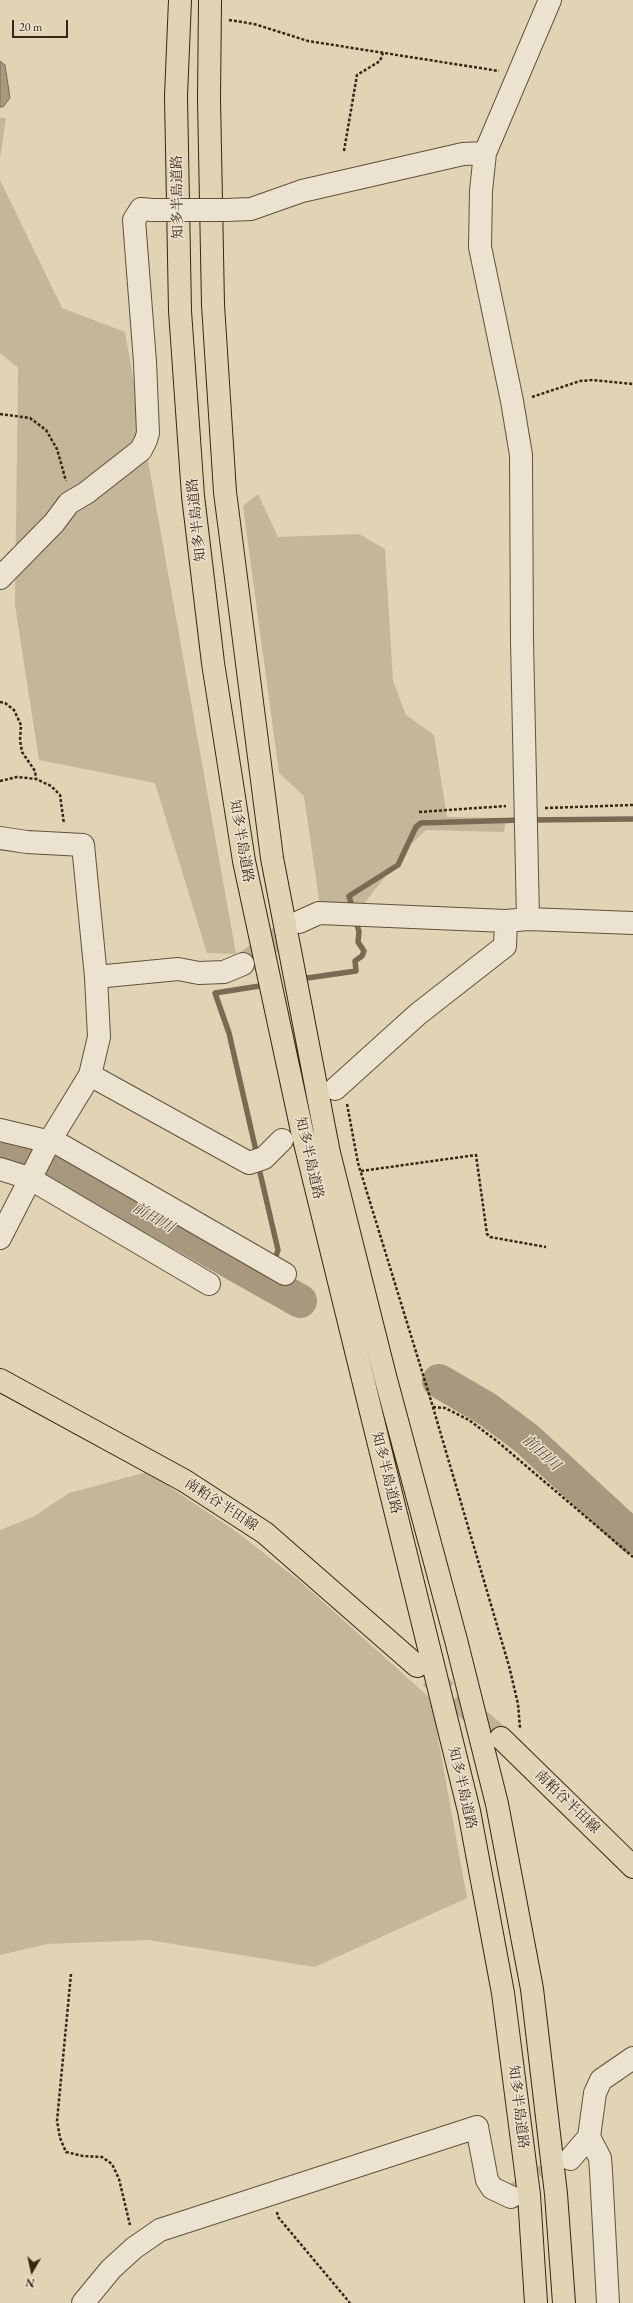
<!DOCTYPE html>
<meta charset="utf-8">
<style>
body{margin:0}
#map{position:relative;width:633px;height:2303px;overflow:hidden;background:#e0d4b5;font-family:"EB Garamond",serif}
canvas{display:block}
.north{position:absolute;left:12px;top:2251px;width:40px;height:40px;-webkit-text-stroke:3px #ebe3cf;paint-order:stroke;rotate:189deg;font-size:11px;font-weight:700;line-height:16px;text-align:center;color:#392512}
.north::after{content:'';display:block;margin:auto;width:14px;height:18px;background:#392512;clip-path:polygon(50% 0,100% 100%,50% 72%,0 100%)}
.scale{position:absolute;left:12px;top:20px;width:56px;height:18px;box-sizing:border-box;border:2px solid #392512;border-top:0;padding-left:5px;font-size:12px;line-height:14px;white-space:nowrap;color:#392512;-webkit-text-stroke:3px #ebe3cf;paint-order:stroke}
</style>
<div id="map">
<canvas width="633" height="2303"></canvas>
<div class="north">N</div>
<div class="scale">20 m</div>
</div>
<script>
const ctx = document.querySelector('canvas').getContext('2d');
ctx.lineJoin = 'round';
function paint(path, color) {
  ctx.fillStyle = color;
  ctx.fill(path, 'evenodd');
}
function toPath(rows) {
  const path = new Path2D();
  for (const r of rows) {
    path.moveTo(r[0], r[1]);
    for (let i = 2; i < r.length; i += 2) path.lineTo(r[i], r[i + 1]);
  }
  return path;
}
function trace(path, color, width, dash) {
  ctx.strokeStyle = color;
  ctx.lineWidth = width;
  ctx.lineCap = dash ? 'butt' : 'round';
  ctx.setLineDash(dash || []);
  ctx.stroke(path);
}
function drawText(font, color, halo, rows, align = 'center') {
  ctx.font = font + ' "EB Garamond","Noto Serif JP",serif';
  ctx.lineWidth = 3;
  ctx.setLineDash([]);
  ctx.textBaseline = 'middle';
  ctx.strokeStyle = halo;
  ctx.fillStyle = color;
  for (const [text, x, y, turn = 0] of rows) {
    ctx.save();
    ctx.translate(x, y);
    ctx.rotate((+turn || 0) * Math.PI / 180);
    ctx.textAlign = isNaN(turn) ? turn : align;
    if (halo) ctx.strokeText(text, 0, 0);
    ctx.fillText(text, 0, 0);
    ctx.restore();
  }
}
paint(toPath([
 [0,118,6,118,0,158],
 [0,180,62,308,125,332,236,954,207,953,155,783,39,760,15,605,18,368,0,353],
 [258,494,278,537,359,534,385,549,393,681,406,715,434,735,447,817,506,818,504,832,426,830,409,846,363,905,320,906,304,796,279,773,243,506],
 [147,1472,237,1532,302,1583,431,1699,467,1898,315,1967,148,1940,47,1944,0,1955,0,1530,33,1517,69,1493]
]), '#c4b699');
const water = toPath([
 [0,61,5,65,10,98,3,107,0,107,0,61]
]);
paint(water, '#a7987e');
trace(water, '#7b6a53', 1);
trace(toPath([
 [529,820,633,819],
 [353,910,349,896,398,865,416,827,421,823,521,820],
 [300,979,356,971,355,961,362,956,364,951,358,942,359,932,356,920],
 [257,1155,229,1033,215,993,266,985],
 [258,1164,278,1250,275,1259]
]), '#7b6a53', 5.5);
trace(toPath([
 [0,1150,32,1157,79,1176,300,1301],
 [439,1381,487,1409,527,1439,633,1537]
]), '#a7987e', 34);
trace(toPath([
 [243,964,299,922],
 [513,2195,569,2160]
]), '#bfb194', 22, [22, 11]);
trace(toPath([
 [430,1677,501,1738]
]), '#bfb194', 22, [22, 11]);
const minor = toPath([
 [226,210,251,209,302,191,463,154,485,153],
 [0,578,54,523,69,503,86,493,141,450,146,440,148,433,145,362,134,220,141,209,153,210],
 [0,838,27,842,83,845,96,977,99,1037,90,1075,49,1142,0,1238],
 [528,919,522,641,521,455,512,401,480,247,481,191,485,153,550,0],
 [299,922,319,913,506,921,528,919,633,923],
 [96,977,178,969,199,973,224,972,243,964],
 [90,1075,249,1163,264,1158,282,1140],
 [335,1089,418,1014,505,946,506,921],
 [0,1130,59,1144,285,1274],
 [0,1169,29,1178,209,1284],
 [570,2159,589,2137],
 [83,2303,111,2269,134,2248,160,2230,477,2127,487,2180,492,2188,511,2197],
 [608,2303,601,2171,600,2158,589,2137,595,2093,601,2080,633,2058]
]);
const major = toPath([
 [0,1380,185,1481,265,1533,417,1666],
 [501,1738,633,1867]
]);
const highway = toPath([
 [180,0,176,96,180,311,193,496,213,663,244,861,302,1131,469,1811,503,1993,529,2195,536,2303],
 [210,0,209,99,213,305,225,492,272,858,329,1153,385,1376,456,1640,497,1804,532,1989,556,2194,564,2303]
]);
trace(minor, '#63513b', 24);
trace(major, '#392512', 24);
trace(highway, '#392512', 24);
trace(toPath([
 [229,20,254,24,308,41,499,71],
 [344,151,357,75,380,61,383,53],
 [532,397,580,381,593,380,633,384],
 [0,414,30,418,46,430,57,449,66,481],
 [0,702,5,703,14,710,21,725,20,740,22,752,35,771,36,779],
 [0,781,17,777,36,779,51,786,60,795,64,824],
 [545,808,633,805],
 [419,812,506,806],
 [347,1104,358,1163,432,1404,509,1666,518,1704,520,1728],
 [361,1171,476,1155,487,1234,490,1237,546,1247],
 [433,1407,445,1408,469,1420,498,1442,633,1557],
 [71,1974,57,2121,60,2138,66,2152,83,2156,102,2157,112,2164,119,2179,130,2225],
 [277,2212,278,2217,350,2303]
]), '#392512', 2.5, [3, 2]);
trace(minor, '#ebe3cf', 22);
trace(major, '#e0d4b5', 22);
trace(highway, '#e0d4b5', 22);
const minorBridge = toPath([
 [153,210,226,210]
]);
trace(minorBridge, '#63513b', 24, []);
trace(minorBridge, '#ebe3cf', 22);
drawText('14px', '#392512', '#ebe3cf', [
 ["知多半島道路",178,197,-91],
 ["知多半島道路",197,520,-96],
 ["知多半島道路",241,841,80],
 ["知多半島道路",309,1158,77],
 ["知多半島道路",386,1473,76],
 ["南粕谷半田線",221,1505,33],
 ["知多半島道路",462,1788,77],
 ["南粕谷半田線",567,1802,44],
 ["知多半島道路",518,2107,83]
]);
drawText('italic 15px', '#5a4832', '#ebe3cf', [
 ["前田川",153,1218,30],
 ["前田川",541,1453,42]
]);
</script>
